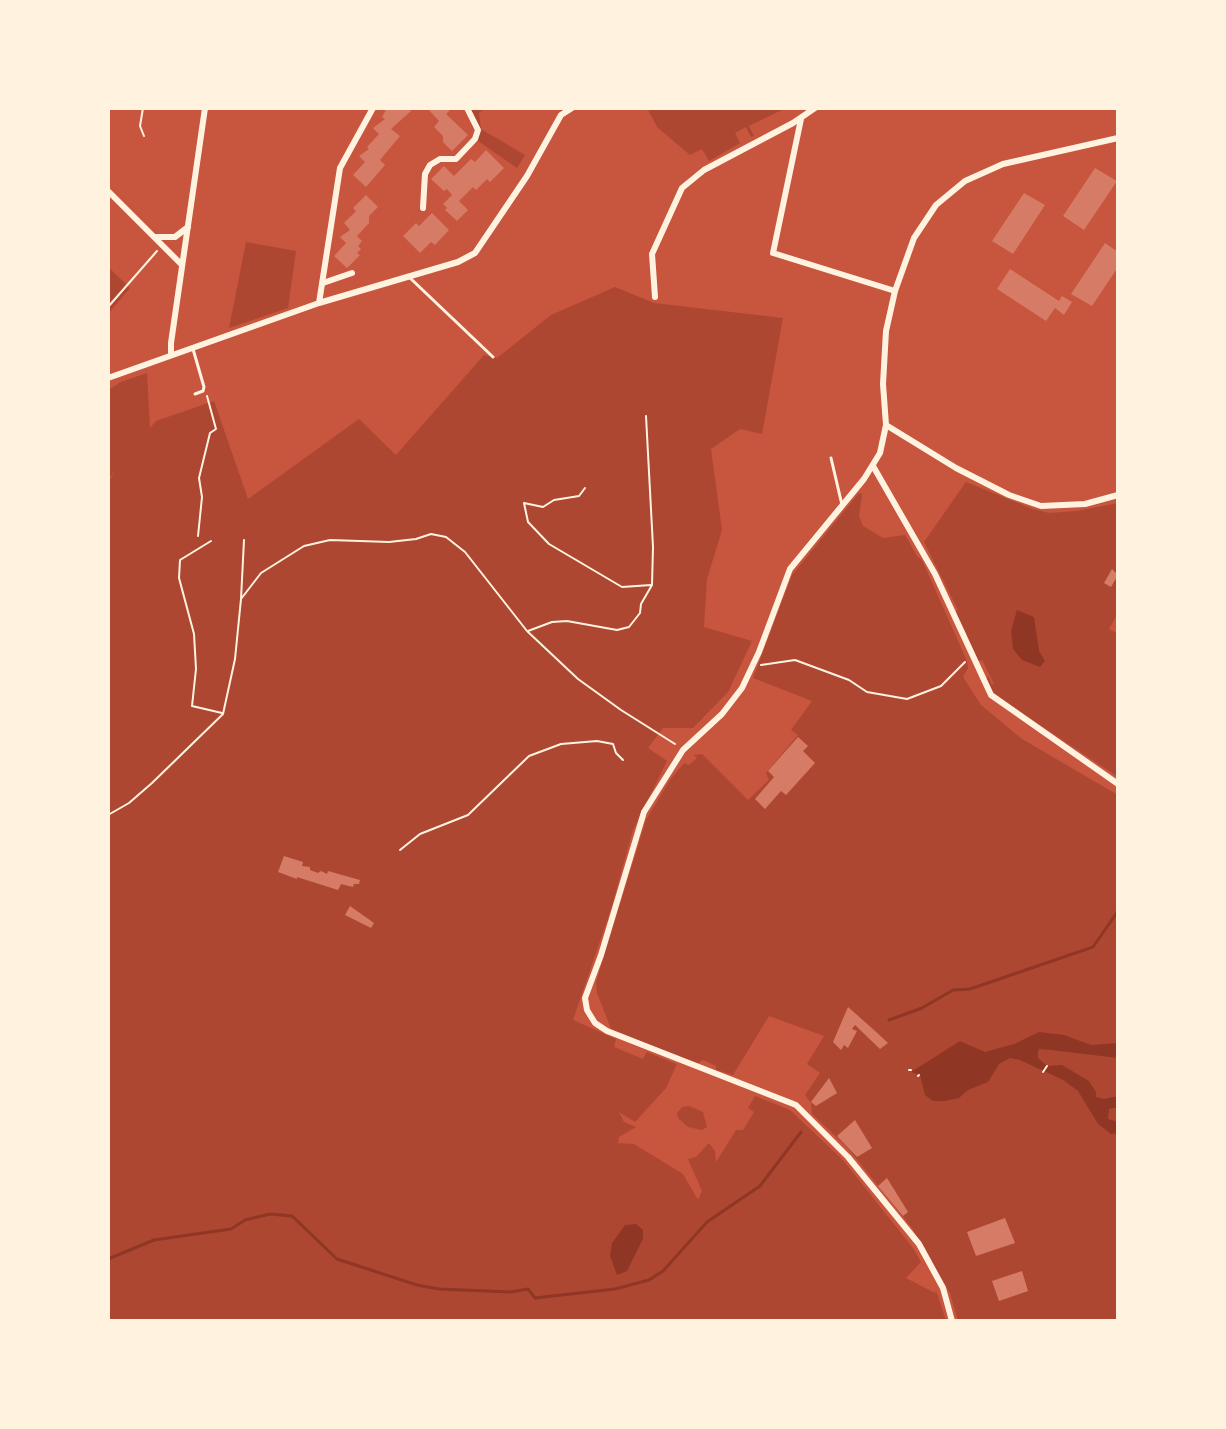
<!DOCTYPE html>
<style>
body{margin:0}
#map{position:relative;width:1226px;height:1429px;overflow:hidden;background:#c8553d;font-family:Inter,sans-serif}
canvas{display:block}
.frame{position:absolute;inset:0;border:110px solid #fff3e0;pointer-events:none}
</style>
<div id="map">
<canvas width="1226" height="1429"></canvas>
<div class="frame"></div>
</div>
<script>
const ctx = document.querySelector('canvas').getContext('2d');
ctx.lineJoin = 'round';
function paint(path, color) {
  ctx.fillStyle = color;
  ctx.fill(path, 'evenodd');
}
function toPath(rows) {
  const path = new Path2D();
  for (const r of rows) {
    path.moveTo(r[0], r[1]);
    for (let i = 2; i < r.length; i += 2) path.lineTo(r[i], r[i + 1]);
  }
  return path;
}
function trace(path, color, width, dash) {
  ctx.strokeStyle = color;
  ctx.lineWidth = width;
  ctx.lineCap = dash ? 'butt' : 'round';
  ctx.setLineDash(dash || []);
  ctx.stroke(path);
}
paint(toPath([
 [467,108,485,108,479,113,481,129,525,155,517,168,475,139,478,129],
 [647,108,786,108,749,126,754,136,751,137,746,127,735,133,740,143,709,161,702,149,690,155,657,127],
 [246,242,296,251,288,308,229,328],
 [108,267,130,288,108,314],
 [615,287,654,303,783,318,762,434,740,429,711,449,722,530,707,579,704,627,752,641,728,692,693,728,663,728,648,748,667,761,633,830,611,909,573,1020,616,1039,614,1047,643,1059,647,1052,677,1064,666,1088,635,1122,619,1112,624,1122,636,1127,619,1137,618,1143,634,1144,683,1174,698,1200,702,1191,688,1159,696,1157,709,1143,715,1151,716,1162,736,1130,743,1130,754,1112,748,1108,755,1096,790,1110,843,1160,913,1248,921,1262,906,1278,935,1293,936,1290,946,1321,108,1321,108,483,116,469,108,480,108,390,121,382,147,373,150,428,156,421,214,401,248,499,359,419,396,455,484,355,497,358,551,315],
 [966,482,1033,509,1049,513,1077,511,1118,503,1118,613,1109,629,1118,634,1118,777,992,693,986,679,988,676,992,685,994,684,982,660,976,662,954,612,958,610,924,542],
 [859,493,862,494,859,516,863,526,883,538,905,535,917,556,922,560,967,661,968,668,963,677,981,705,1022,739,1118,795,1118,1321,958,1321,950,1293,912,1228,846,1146,812,1114,811,1103,805,1095,820,1073,807,1064,824,1036,769,1016,733,1075,716,1070,716,1066,703,1060,697,1064,611,1029,597,993,596,982,646,820,670,780,684,763,689,765,697,758,694,755,702,754,748,800,769,780,766,773,798,735,791,730,812,701,753,678,792,575],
 [689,1106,703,1112,707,1127,702,1130,688,1127,678,1118,677,1113,682,1107]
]), '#ae4732');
paint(toPath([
 [1017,610,1034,617,1039,651,1045,661,1040,667,1022,660,1013,649,1011,631],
 [1039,1032,1064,1035,1091,1045,1118,1043,1118,1058,1051,1050,1039,1049,1038,1052,1038,1058,1047,1066,1062,1065,1089,1081,1096,1092,1096,1097,1104,1099,1118,1096,1118,1107,1109,1109,1108,1119,1118,1122,1118,1133,1111,1134,1098,1124,1078,1091,1063,1080,1020,1060,1010,1058,999,1064,988,1082,968,1090,959,1098,945,1101,933,1101,925,1095,920,1075,911,1072,960,1041,985,1052,1014,1044],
 [636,1224,643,1230,643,1239,627,1271,617,1275,610,1256,612,1243,625,1225]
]), '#8f3625');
trace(toPath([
 [889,1020,922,1008,953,990,970,989,1093,947,1118,911],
 [108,1259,154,1240,231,1229,245,1220,270,1214,292,1216,337,1259,417,1285,439,1289,511,1292,528,1289,535,1298,615,1289,649,1280,663,1271,707,1222,760,1186,801,1132]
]), '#8f3625', 3);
paint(toPath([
 [384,108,408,108,411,111,391,129,400,136,380,160,385,165,366,187,353,175,365,162,359,156,369,149,367,147,379,134,373,128,385,119,382,117,386,110],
 [427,108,452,108,446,114,468,135,452,151,443,142,443,136,434,127,439,121],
 [486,150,504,168,490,182,487,179,476,190,473,187,459,201,468,210,457,221,445,210,447,208,443,204,452,195,447,189,444,191,431,179,444,166,454,176,471,159,475,162],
 [1095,168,1117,181,1084,230,1063,216],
 [1024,193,1045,205,1013,254,992,241],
 [366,195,378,207,369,216,369,223,357,236,362,241,358,246,361,249,357,253,360,255,347,268,334,256,346,243,340,237,350,230,344,223,356,211,353,208],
 [432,213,449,230,435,245,431,242,420,253,403,236,416,223,419,226],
 [1105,243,1118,252,1118,267,1092,306,1071,294],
 [1010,269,1059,301,1062,296,1072,302,1064,315,1055,308,1046,321,997,289],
 [1112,569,1118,575,1111,587,1104,583],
 [798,737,808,746,803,751,815,763,786,795,781,791,765,809,755,799,774,777,768,771],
 [284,856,303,862,302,866,310,867,310,870,318,873,321,871,327,874,328,871,360,880,359,884,354,884,353,887,341,884,338,890,297,877,297,879,278,872],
 [350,906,374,923,371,928,345,915],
 [848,1007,874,1030,888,1043,880,1049,855,1025,852,1029,857,1031,848,1048,844,1045,841,1050,833,1042],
 [829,1078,837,1093,816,1106,811,1102],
 [855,1120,872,1148,857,1157,837,1136],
 [887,1178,908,1212,903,1216,878,1186],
 [1005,1218,1015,1243,976,1256,967,1232],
 [1022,1271,1028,1291,999,1301,992,1281]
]), '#d67c66');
trace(toPath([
 [143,108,140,126,144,136],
 [108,307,157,251],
 [585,488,579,496,554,500,543,507,524,503,528,522,549,544,622,587,651,585],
 [198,536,202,497,199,478,210,433,216,429,207,396],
 [211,541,180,560,179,578,194,634,196,669,192,706,222,713],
 [241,599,261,573,304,546,330,540,389,542,416,539,431,534,446,537,465,552,527,631,578,679,621,710,675,744],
 [528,631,552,622,567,621,617,630,629,627,640,613,641,604,652,585,653,547,646,416],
 [761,665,795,660,849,680,867,692,907,699,941,686,965,662],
 [108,815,129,803,152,783,223,714,235,659,241,599,244,540],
 [400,850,420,834,468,815,529,756,561,744,597,741,613,744,616,753,623,760],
 [1117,1041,1118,1062],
 [909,1070,911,1070],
 [1043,1072,1047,1066],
 [918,1076,919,1075]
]), '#fff3e0', 2);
trace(toPath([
 [409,277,493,357],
 [193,349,204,387,203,391,195,394],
 [831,458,842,505]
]), '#fff3e0', 3);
trace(toPath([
 [801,119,773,253,895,291],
 [108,191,182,265],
 [423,208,425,174,430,165,440,159,456,159,475,139,478,130,467,108],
 [156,237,175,237,188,227],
 [323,283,352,273],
 [655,297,652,254,682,188,704,170,793,123,815,108],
 [319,303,340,168,373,108],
 [171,354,171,343,205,108],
 [108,378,319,303,458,262,475,253,527,176,561,115,572,108],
 [886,425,956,468,1009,495,1041,506,1085,504,1118,495],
 [873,466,935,574,991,695,1118,784],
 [952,1321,943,1288,919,1244,848,1157,796,1105,607,1031,595,1023,587,1010,585,998,601,955,644,812,683,750,722,714,742,688,759,652,790,569,864,479,880,453,886,425,883,384,886,331,895,291,914,238,936,205,965,181,1003,164,1118,138]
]), '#fff3e0', 6);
</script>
